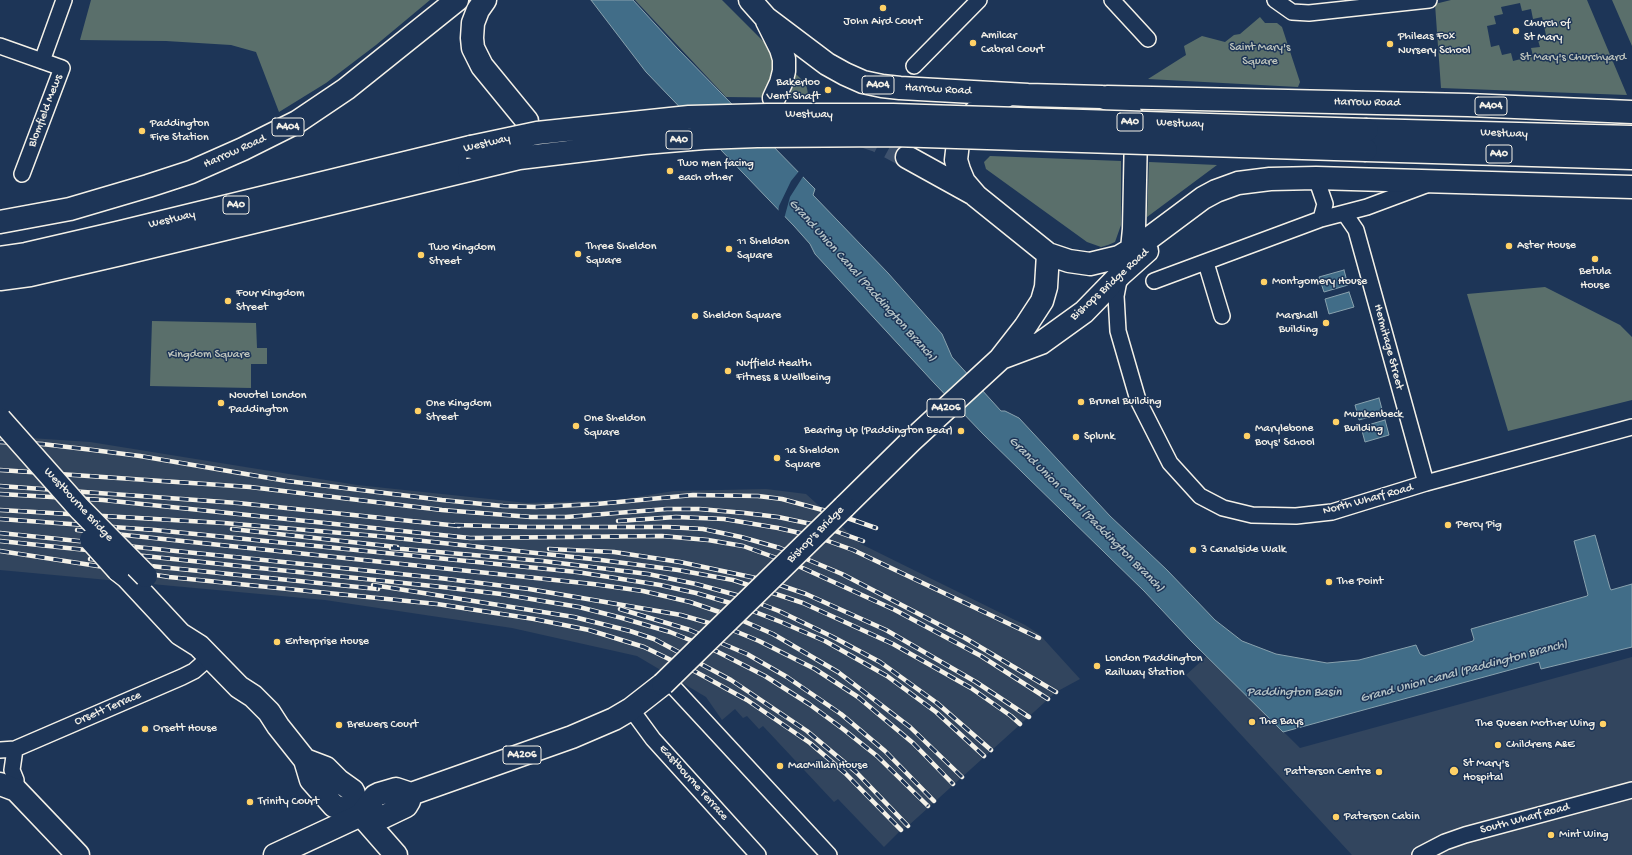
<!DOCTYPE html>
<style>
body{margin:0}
canvas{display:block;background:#1d3557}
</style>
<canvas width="1632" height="855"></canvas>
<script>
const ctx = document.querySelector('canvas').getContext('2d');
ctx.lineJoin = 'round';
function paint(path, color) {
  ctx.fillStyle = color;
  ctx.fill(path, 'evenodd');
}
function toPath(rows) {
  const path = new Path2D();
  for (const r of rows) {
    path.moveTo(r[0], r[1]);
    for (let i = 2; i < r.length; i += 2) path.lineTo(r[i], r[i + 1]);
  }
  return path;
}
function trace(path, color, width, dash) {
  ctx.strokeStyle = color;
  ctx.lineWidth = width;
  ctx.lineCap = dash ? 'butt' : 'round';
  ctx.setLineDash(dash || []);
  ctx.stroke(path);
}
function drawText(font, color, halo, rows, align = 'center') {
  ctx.font = font + ' "Gochi Hand",sans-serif';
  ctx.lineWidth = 3;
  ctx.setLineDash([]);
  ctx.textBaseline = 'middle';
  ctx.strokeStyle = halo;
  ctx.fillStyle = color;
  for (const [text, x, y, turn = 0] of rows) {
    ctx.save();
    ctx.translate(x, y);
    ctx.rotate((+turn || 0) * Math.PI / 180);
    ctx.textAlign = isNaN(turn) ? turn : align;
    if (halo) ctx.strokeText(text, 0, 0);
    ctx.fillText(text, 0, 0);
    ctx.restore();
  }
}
paint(toPath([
 [0,436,90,442,357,485,527,503,617,500,674,491,766,489,806,494,861,544,1025,625,1039,634,1080,679,1056,692,908,826,901,830,884,847,838,799,834,802,763,726,759,729,747,716,743,718,735,709,722,720,706,697,637,656,512,628,325,600,0,570],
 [1207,656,1300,748,1632,657,1632,855,1352,855,1186,675]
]), '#32455e');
paint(toPath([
 [91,0,430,0,376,45,326,83,279,112,256,52,231,45,166,41,80,40],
 [635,0,722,0,806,84,809,98,726,97],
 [1451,0,1587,0,1627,95,1441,88,1435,4],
 [1520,3,1522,11,1531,9,1533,19,1542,17,1546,35,1537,37,1540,47,1531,48,1533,56,1513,61,1511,53,1502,55,1499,45,1491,47,1487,26,1496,24,1494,16,1503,14,1501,7],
 [1612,0,1632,0,1632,46],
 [1260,17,1265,23,1277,23,1282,27,1300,82,1298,87,1148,79,1186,55,1184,46,1202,36,1225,42,1234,35,1240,34],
 [990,156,1121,161,1121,225,1115,242,1108,245,1101,247,1087,242,986,169,984,162],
 [1149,162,1217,165,1147,217],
 [1545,287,1620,325,1632,337,1632,400,1508,431,1467,294],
 [152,321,256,323,257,348,267,348,267,364,251,364,251,388,150,386]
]), '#5a6f6b');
const water = toPath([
 [591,0,633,0,677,48,810,184,815,189,813,195,888,273,942,334,952,357,1001,411,1005,411,1019,418,1110,516,1167,570,1215,620,1242,641,1276,654,1327,663,1359,660,1416,645,1420,654,1424,656,1473,641,1474,639,1471,629,1587,596,1588,595,1574,541,1595,535,1610,588,1611,590,1632,584,1632,647,1541,669,1539,662,1283,732,1191,641,1144,591,983,434,935,384,815,254,810,244,794,226,646,72,591,0],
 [1344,270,1348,285,1324,292,1319,277,1344,270],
 [1349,292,1354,307,1329,314,1325,299,1349,292],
 [1379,398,1383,413,1359,420,1355,405,1379,398],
 [1385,420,1389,435,1365,442,1361,427,1385,420]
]);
paint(water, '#416d88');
trace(water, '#89a2ae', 1);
paint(toPath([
 [800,170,804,175,790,197,784,219,778,213,779,206,791,181]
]), '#1d3557');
trace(toPath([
 [859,135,877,141,907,157],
 [506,151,540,144,574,139]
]), '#3d516d', 22, [22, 11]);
const street = toPath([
 [1112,0,1148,39],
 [1275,0,1292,12,1309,13,1429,0],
 [0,46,62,68,22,174],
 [42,61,64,0],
 [914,66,979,0],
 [1316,178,1325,204,1321,219],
 [1345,214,1356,230,1426,483],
 [1206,263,1222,316],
 [1120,275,1116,296,1118,331,1138,400,1170,463,1200,496,1223,508,1252,515,1296,516,1332,512,1426,483,1632,427],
 [1154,281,1321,219,1367,207,1426,185],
 [667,680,829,855],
 [631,709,653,739,758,855],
 [15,749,12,770,16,780,16,790],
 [0,750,15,749,182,677,194,671,210,657],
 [1420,855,1445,842,1465,835,1632,790]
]);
const secondary = toPath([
 [118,570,127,577,180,634,199,646,239,687,253,696,269,712,278,726,305,760,311,780,334,806,361,815],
 [305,760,326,768,339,781,353,791,361,815],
 [0,784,16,790,78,855]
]);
const primary = toPath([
 [485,0,478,10,473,23,472,38,473,48,482,66,527,121],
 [750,0,766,18,827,64,845,74,863,82,882,86,900,88,1028,95,1102,97,1117,102,1127,109,1134,120,1136,133,1134,229,1132,249],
 [767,21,781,49,784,59,784,71,781,83,774,98],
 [1010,94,978,109,969,119,962,131,958,143,956,160,959,170,964,182,976,196,1048,254,1069,261,1090,264,1119,257,1144,242,1203,198,1216,191,1238,183,1270,179,1316,178,1632,187],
 [1107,97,1468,105,1632,112],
 [907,157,972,193],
 [0,222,70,209,148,186,191,172,243,149,297,122,346,89,457,0],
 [1001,358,1041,343,1084,312,1120,275,1147,251],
 [844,507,911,441,1000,359,1025,327,1042,301,1046,287,1048,254],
 [361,815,371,818,383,817,406,806,409,801,411,794],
 [361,815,396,855],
 [275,855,361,815,375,796,379,794,396,789,411,794,572,737,614,719,631,709,663,684]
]);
const highway = toPath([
 [1367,130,1632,137],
 [1366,150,1632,158],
 [0,258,26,254,117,233,471,147],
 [0,279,30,275,121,254,469,170]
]);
trace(street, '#f4f1e8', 18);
trace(secondary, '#f4f1e8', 25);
trace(primary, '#f4f1e8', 25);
trace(highway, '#f4f1e8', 25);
trace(street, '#1d3557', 15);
trace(secondary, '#1d3557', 22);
trace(primary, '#1d3557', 22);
trace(highway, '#1d3557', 22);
const rail = toPath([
 [0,442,42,444,93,450,140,456,287,481,442,500,503,506,536,507,597,504,693,495,758,496,782,499,830,512,876,528],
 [0,470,250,487,442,510,531,517,566,517,667,509,699,509,745,513,778,517,821,526,863,541],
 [0,486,238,503,459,526],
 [0,494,103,500,470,538,662,536,708,540,743,546,796,565,895,610,981,656,1048,699],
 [0,510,224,523,377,536,601,560,678,570,733,580,803,603,893,644,971,688,1011,716,1020,724],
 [0,519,155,530,577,572,660,585,696,593,737,605,781,622,825,641,887,676,936,712,984,756],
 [618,521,676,517,724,519,778,528,817,537,853,550,1039,638],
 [455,525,528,527,668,527,703,529,741,537,780,548,842,574,965,638,1056,692],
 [232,529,397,547],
 [77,530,593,584,643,591,690,602,734,617,773,634,838,672,910,727,962,777],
 [0,533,439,578,529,589,681,615,730,629,759,641,815,669,858,697,913,743,953,784],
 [0,541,442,587,501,594,579,607,622,618,670,632,710,648,765,676,809,704,843,729,877,756,928,806],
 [391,548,543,561,648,574,696,584,740,596,779,611,833,637,880,662,937,703,991,750],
 [549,549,614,552,680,562,765,580,806,594,886,630,976,682,1029,717],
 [0,551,169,577,437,604,534,619,589,630,644,647,696,672,747,700,810,743,845,773,901,830],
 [90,559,160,567,378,589],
 [373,585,574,617,630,631,654,639,731,680,807,731,856,772,908,826],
 [620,609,690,630,747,654,787,677,841,714,885,751,934,801]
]);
trace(rail, '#f4f1e8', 4.5);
trace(rail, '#1d3557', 3, [9]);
const secondaryBridge = toPath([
 [0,419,79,508,146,576],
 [91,540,118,570]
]);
const primaryBridge = toPath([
 [663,684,844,507]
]);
const highwayBridge = toPath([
 [471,147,537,133,689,117,767,115,893,115,1367,130],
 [469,170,519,158,644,143,704,138,757,136,893,135,1366,150]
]);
trace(secondaryBridge, '#f4f1e8', 25, []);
trace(primaryBridge, '#f4f1e8', 25, []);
trace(highwayBridge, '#f4f1e8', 25, []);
trace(secondaryBridge, '#1d3557', 22);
trace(primaryBridge, '#1d3557', 22);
trace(highwayBridge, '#1d3557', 22);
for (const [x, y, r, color] of [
 [883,8,4,"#ffd166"],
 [1516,31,4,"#ffd166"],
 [973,43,4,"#ffd166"],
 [1390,44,4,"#ffd166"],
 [828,90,4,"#ffd166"],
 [142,131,4,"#ffd166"],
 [670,171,4,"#ffd166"],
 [1509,246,4,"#ffd166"],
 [729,249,4,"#ffd166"],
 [578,254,4,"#ffd166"],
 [421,255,4,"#ffd166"],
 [1595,259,4,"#ffd166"],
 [1264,282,4,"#ffd166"],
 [228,301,4,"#ffd166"],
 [695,316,4,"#ffd166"],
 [1326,323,4,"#ffd166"],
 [728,371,4,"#ffd166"],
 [1081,402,4,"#ffd166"],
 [221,403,4,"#ffd166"],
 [418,411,4,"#ffd166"],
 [1336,422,4,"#ffd166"],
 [576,426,4,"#ffd166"],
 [961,431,4,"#ffd166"],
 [1247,436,4,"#ffd166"],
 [1076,437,4,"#ffd166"],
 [777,458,4,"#ffd166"],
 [1448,525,4,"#ffd166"],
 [1193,550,4,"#ffd166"],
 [1329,582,4,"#ffd166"],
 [277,642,4,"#ffd166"],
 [1097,666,4,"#ffd166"],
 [1252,722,4,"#ffd166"],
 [1603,724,4,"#ffd166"],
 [339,725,4,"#ffd166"],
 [145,729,4,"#ffd166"],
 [1498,745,4,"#ffd166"],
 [780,766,4,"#ffd166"],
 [1454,771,5,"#ffd166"],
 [1379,772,4,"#ffd166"],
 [250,802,4,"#ffd166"],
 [1336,817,4,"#ffd166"],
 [1551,835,4,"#ffd166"]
]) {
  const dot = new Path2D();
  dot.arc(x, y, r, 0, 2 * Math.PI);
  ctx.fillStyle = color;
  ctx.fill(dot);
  trace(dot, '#1d3557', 1.5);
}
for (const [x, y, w] of [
 [878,85,32],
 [1491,106,32],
 [1130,122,26],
 [288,127,32],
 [679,140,26],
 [1499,154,26],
 [236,205,26],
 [946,408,38],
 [522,755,38]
]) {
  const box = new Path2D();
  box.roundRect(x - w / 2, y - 9, w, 18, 3);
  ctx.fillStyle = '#1d3557';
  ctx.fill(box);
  trace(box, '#f4f1e8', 1);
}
drawText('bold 11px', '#f4f1e8', null, [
 ["A404",878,85],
 ["A404",1491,106],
 ["A40",1130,122],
 ["A404",288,127],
 ["A40",679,140],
 ["A40",1499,154],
 ["A40",236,205],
 ["A4206",946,408],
 ["A4206",522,755]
]);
drawText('12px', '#f4f1e8', '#1d3557', [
 ["John Aird Court",883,22,"center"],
 ["Church of",1524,24],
 ["St Mary",1524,38],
 ["Amilcar",981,36],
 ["Cabral Court",981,50],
 ["Phileas Fox",1398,37],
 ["Nursery School",1398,51],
 ["Bakerloo",820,83,"right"],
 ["Vent Shaft",820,97,"right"],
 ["Paddington",150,124],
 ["Fire Station",150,138],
 ["Two men facing",678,164],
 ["each other",678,178],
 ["11 Sheldon",737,242],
 ["Square",737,256],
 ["Aster House",1517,246],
 ["Three Sheldon",586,247],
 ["Square",586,261],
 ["Two Kingdom",429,248],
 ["Street",429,262],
 ["Betula",1595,272,"center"],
 ["House",1595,286,"center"],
 ["Montgomery House",1272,282],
 ["Four Kingdom",236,294],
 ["Street",236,308],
 ["Sheldon Square",703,316],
 ["Marshall",1318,316,"right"],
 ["Building",1318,330,"right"],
 ["Nuffield Health",736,364],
 ["Fitness & Wellbeing",736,378],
 ["Novotel London",229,396],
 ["Paddington",229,410],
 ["Brunel Building",1089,402],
 ["One Kingdom",426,404],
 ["Street",426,418],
 ["Munkenbeck",1344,415],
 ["Building",1344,429],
 ["One Sheldon",584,419],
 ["Square",584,433],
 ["Marylebone",1255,429],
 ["Boys' School",1255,443],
 ["Bearing Up (Paddington Bear)",953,431,"right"],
 ["Splunk",1084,437],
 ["1a Sheldon",785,451],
 ["Square",785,465],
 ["Percy Pig",1456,525],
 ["3 Canalside Walk",1201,550],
 ["The Point",1337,582],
 ["Enterprise House",285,642],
 ["London Paddington",1105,659],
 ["Railway Station",1105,673],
 ["The Bays",1260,722],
 ["The Queen Mother Wing",1595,724,"right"],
 ["Brewers Court",347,725],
 ["Orsett House",153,729],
 ["Childrens A&E",1506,745],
 ["St Mary's",1463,764],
 ["Hospital",1463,778],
 ["MacMillan House",788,766],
 ["Patterson Centre",1371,772,"right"],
 ["Trinity Court",258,802],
 ["Paterson Cabin",1344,817],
 ["Mint Wing",1559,835]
], 'left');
drawText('12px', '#bec4bc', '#1d3557', [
 ["Saint Mary's",1260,48],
 ["Square",1260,62],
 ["St Mary's Churchyard",1573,58],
 ["Kingdom Square",209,355]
]);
drawText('12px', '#f4f1e8', '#1d3557', [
 ["Harrow Road",938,90,3],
 ["Harrow Road",1367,103,1],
 ["Blomfield Mews",46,111,-69],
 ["Westway",809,115,1],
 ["Westway",1180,124,2],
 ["Westway",1504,134,2],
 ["Westway",487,144,-13],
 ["Harrow Road",235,152,-24],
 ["Westway",172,220,-13],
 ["Bishops Bridge Road",1110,285,-42],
 ["Hermitage Street",1388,347,75],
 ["North Wharf Road",1368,500,-15],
 ["Westbourne Bridge",78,505,47],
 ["Bishop's Bridge",816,535,-45],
 ["Orsett Terrace",108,709,-23],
 ["Eastbourne Terrace",693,783,48],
 ["South Wharf Road",1525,819,-15]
]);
drawText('italic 13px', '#b5c3c6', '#1d3557', [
 ["Grand Union Canal (Paddington Branch)",862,281,48],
 ["Grand Union Canal (Paddington Branch)",1086,515,45],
 ["Grand Union Canal (Paddington Branch)",1464,672,-15],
 ["Paddington Basin",1294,693]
]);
</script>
